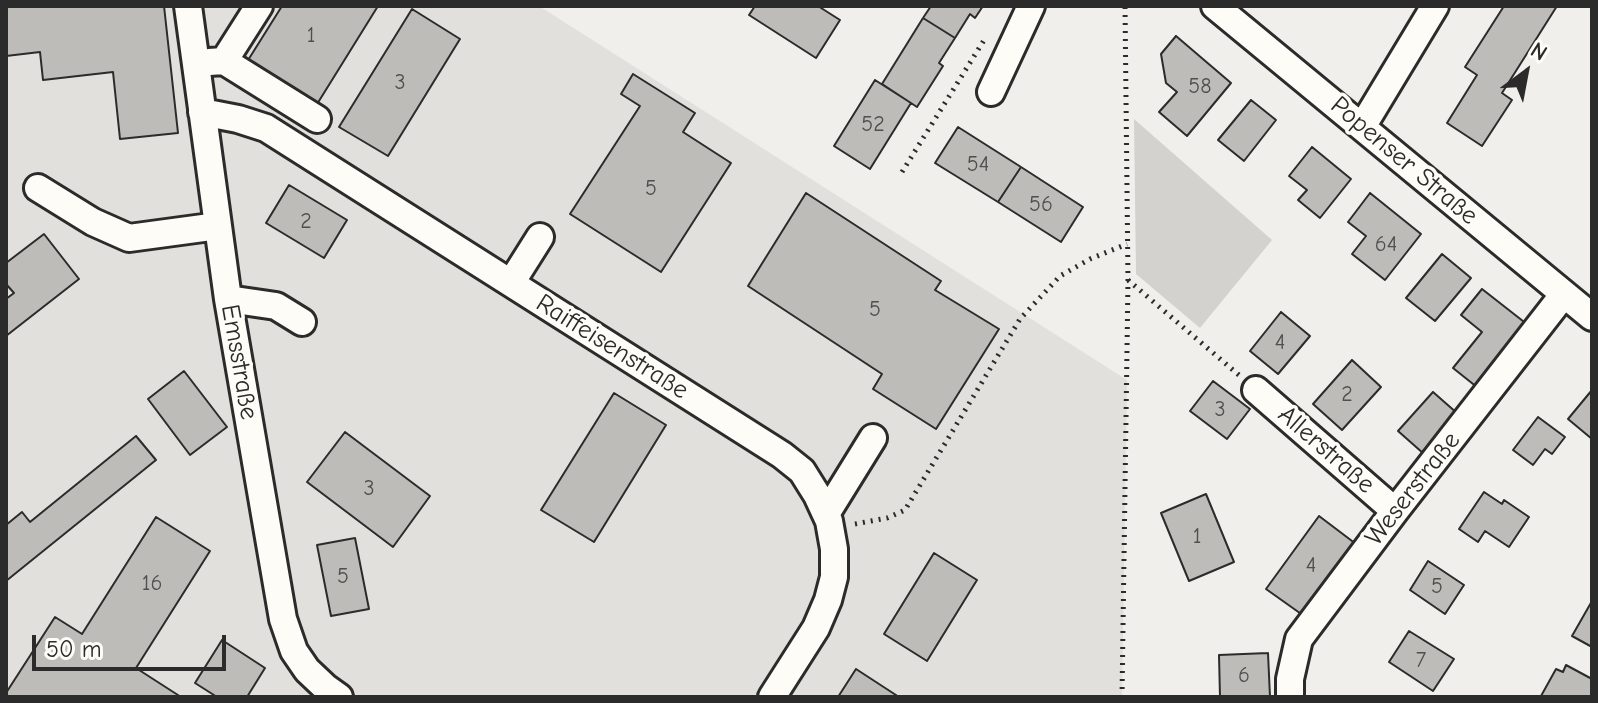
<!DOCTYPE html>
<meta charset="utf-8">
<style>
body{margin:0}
#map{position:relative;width:1598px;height:703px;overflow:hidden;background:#f0efeb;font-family:"Comic Neue",sans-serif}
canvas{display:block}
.frame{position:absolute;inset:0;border:8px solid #2b2b2b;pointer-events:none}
.north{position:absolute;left:1486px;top:32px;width:80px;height:80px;-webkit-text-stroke:6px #fdfcf7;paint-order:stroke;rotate:32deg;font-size:22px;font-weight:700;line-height:32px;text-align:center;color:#2b2b2b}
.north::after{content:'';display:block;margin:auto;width:28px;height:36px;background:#2b2b2b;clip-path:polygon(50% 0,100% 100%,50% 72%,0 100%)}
.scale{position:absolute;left:32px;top:635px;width:194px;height:36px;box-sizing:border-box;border:4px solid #2b2b2b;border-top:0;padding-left:10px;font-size:24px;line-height:28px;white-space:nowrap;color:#2b2b2b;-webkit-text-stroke:6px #fdfcf7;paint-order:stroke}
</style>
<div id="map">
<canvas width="1598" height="703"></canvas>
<div class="frame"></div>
<div class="north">N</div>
<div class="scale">50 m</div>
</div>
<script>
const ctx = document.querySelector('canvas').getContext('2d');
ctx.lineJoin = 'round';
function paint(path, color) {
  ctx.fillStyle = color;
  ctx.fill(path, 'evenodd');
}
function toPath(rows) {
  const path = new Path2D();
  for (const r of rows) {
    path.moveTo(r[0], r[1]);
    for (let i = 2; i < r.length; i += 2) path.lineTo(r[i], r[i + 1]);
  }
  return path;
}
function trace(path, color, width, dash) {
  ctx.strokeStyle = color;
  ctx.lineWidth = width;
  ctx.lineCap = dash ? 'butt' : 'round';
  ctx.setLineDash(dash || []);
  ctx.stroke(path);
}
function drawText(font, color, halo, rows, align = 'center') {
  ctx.font = font + ' "Comic Neue",sans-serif';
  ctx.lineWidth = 7;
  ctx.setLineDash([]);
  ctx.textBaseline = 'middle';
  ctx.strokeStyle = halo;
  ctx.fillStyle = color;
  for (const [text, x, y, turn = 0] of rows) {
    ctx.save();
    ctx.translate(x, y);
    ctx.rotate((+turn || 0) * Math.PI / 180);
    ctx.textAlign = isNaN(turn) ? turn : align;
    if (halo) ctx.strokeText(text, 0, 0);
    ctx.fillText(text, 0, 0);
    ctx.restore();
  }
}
paint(toPath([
 [6,6,539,6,1127,380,1122,697,6,697]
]), '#e1e0dc');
paint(toPath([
 [1134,119,1272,240,1200,328,1136,274]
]), '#d3d2cf');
const building = toPath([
 [6,6,164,6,178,133,120,139,113,72,43,80,40,52,6,56,6,6],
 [282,6,378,6,314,109,245,65,282,6],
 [755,6,818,6,840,20,816,58,749,15,755,6],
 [931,6,983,6,975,18,970,14,955,38,923,18,931,6],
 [1504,6,1557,6,1502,93,1512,100,1482,146,1447,123,1477,75,1465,67,1504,6],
 [412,9,460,39,388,156,339,127,412,9],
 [923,18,955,38,939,63,943,66,917,107,882,84,923,18],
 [1176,36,1231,83,1187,136,1159,112,1177,92,1166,83,1161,54,1176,36],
 [633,74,695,113,683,132,731,163,661,272,570,214,640,106,621,94,633,74],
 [875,80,911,103,870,169,834,146,875,80],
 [1251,100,1276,120,1244,161,1218,140,1251,100],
 [958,127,1021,167,998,202,935,163,958,127],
 [1312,147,1351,179,1320,218,1298,200,1307,190,1289,176,1312,147],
 [1021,167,1083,207,1061,242,998,202,1021,167],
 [289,185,347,220,324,258,266,223,289,185],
 [806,193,941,281,935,290,999,329,936,429,873,389,882,374,748,286,806,193],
 [1370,193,1421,234,1385,280,1352,254,1366,236,1348,222,1370,193],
 [44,234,79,279,6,336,6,299,14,293,6,284,6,263,44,234],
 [1442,254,1471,278,1435,321,1406,298,1442,254],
 [1482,289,1528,325,1478,388,1453,368,1482,332,1461,315,1482,289],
 [1281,312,1310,336,1278,374,1250,351,1281,312],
 [1352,360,1381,387,1342,430,1313,404,1352,360],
 [184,371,227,427,190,455,148,399,184,371],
 [1213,381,1250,409,1227,439,1190,411,1213,381],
 [1592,390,1592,439,1568,419,1592,390],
 [1433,392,1458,414,1424,454,1398,431,1433,392],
 [614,393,666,425,594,542,541,510,614,393],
 [1538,417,1565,437,1552,454,1545,449,1533,465,1513,450,1538,417],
 [345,432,430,496,393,547,307,482,345,432],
 [136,436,156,460,6,581,6,525,22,512,30,522,136,436],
 [1484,492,1502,504,1504,500,1529,517,1509,547,1485,531,1478,542,1459,529,1484,492],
 [1206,494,1234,562,1189,581,1161,513,1206,494],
 [1319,516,1356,544,1304,616,1266,589,1319,516],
 [156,517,210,551,136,668,181,697,6,697,6,693,55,617,82,634,156,517],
 [355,538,369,609,331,616,317,545,355,538],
 [934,553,977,580,927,661,884,634,934,553],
 [1428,561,1464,585,1445,614,1410,590,1428,561],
 [1592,601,1592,647,1572,636,1592,601],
 [1409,631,1454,659,1433,691,1389,662,1409,631],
 [222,640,265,668,247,697,217,697,195,683,222,640],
 [1268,653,1270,697,1220,697,1219,655,1268,653],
 [1566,665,1592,679,1592,697,1541,696,1556,669,1563,672,1566,665],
 [856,669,899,697,838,697,856,669]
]);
paint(building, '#bdbcb8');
trace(building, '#2b2b2b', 2);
const minor = toPath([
 [188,6,228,299,283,619,294,651,307,670,325,687,339,697],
 [1215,6,1592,317],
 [224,61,317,119],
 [209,62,224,61,259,6],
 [991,92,1031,6],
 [202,112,238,119,266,128,782,455,802,471,817,495,829,521,834,549,834,577,828,600,816,628,772,697],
 [1362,127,1435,6],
 [38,188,93,222,129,238,218,226],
 [511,283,540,237],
 [228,299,276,306,302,322],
 [1256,390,1395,511],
 [826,514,873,438],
 [1290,697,1290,679,1299,639,1395,511,1564,294]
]);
trace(minor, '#2b2b2b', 32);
trace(toPath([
 [902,172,986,37],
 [1128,280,1240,376],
 [855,524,887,518,905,510,1020,319,1060,276,1090,259,1127,244],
 [1122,697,1128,280,1125,6]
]), '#2b2b2b', 5, [2, 6]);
trace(minor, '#fdfcf7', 26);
drawText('22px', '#504f4e', null, [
 ["1",311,36],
 ["3",400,83],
 ["58",1200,87],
 ["52",873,125],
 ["54",978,165],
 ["5",651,189],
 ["56",1041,205],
 ["2",306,222],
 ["64",1386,245],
 ["5",875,310],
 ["4",1280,343],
 ["2",1347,395],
 ["3",1220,410],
 ["3",369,489],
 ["1",1197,537],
 ["4",1311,566],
 ["5",343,577],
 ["16",152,584],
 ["5",1437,587],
 ["7",1421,661],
 ["6",1244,676]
]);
drawText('26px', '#2b2b2b', '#fdfcf7', [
 ["Popenser Straße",1404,161,40],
 ["Raiffeisenstraße",612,347,32],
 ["Emsstraße",239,362,80],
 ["Allerstraße",1326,450,41],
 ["Weserstraße",1413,489,-52]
]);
</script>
